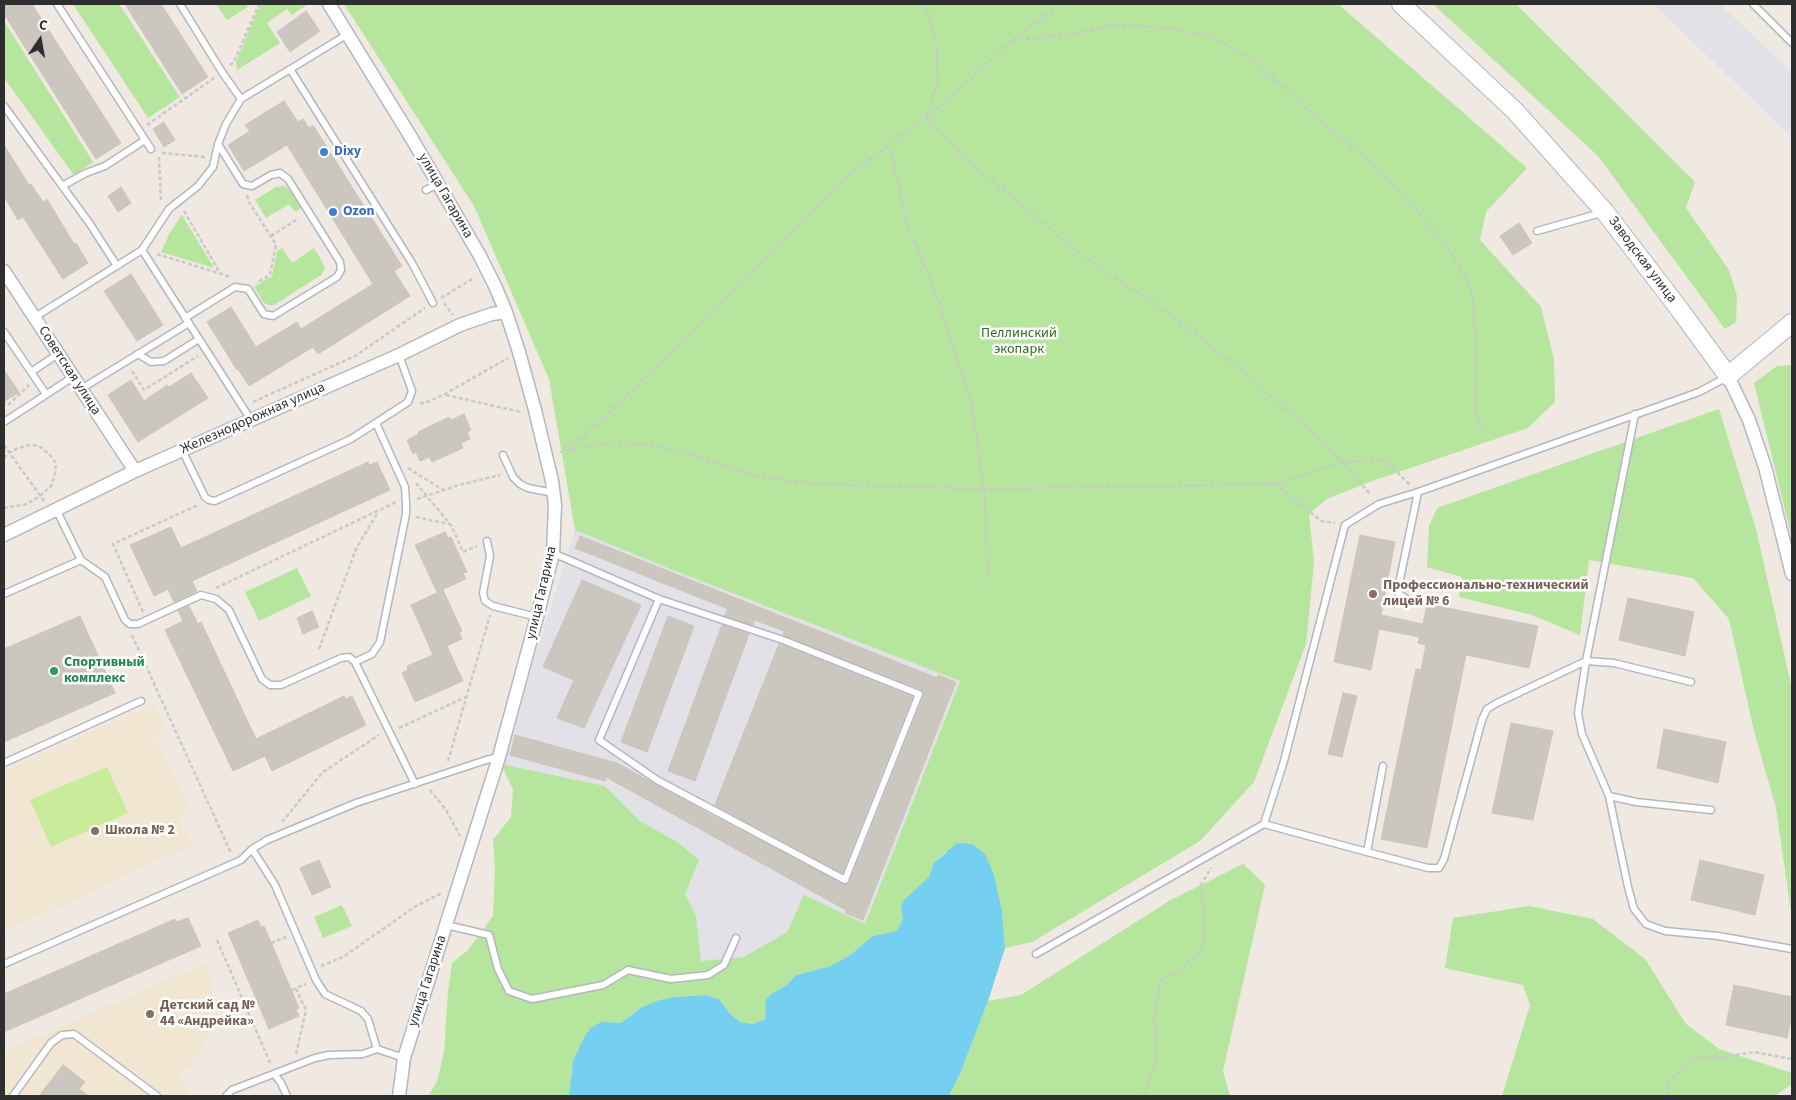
<!DOCTYPE html>
<meta charset="utf-8">
<style>
body{margin:0}
#map{position:relative;width:1796px;height:1100px;overflow:hidden;background:#efe9e1;font-family:"Source Sans 3",sans-serif}
canvas{display:block}
.frame{position:absolute;inset:0;border:5px solid #2e2e2e;pointer-events:none}
.north{position:absolute;left:15px;top:15px;width:50px;height:50px;-webkit-text-stroke:4px #fff;paint-order:stroke;rotate:12deg;font-size:14px;font-weight:700;line-height:20px;text-align:center;color:#2e2e2e}
.north::after{content:'';display:block;margin:auto;width:18px;height:22px;background:#2e2e2e;clip-path:polygon(50% 0,100% 100%,50% 72%,0 100%)}
</style>
<div id="map">
<canvas width="1796" height="1100"></canvas>
<div class="frame"></div>
<div class="north">С</div>
</div>
<script>
const ctx = document.querySelector('canvas').getContext('2d');
ctx.lineJoin = 'round';
function paint(path, color) {
  ctx.fillStyle = color;
  ctx.fill(path, 'evenodd');
}
function toPath(rows) {
  const path = new Path2D();
  for (const r of rows) {
    path.moveTo(r[0], r[1]);
    for (let i = 2; i < r.length; i += 2) path.lineTo(r[i], r[i + 1]);
  }
  return path;
}
function trace(path, color, width, dash) {
  ctx.strokeStyle = color;
  ctx.lineWidth = width;
  ctx.lineCap = dash ? 'butt' : 'round';
  ctx.setLineDash(dash || []);
  ctx.stroke(path);
}
function drawText(font, color, halo, rows, align = 'center') {
  ctx.font = font + ' "Source Sans 3",sans-serif';
  ctx.lineWidth = 5;
  ctx.setLineDash([]);
  ctx.textBaseline = 'middle';
  ctx.strokeStyle = halo;
  ctx.fillStyle = color;
  for (const [text, x, y, turn = 0] of rows) {
    ctx.save();
    ctx.translate(x, y);
    ctx.rotate((+turn || 0) * Math.PI / 180);
    ctx.textAlign = isNaN(turn) ? turn : align;
    if (halo) ctx.strokeText(text, 0, 0);
    ctx.fillText(text, 0, 0);
    ctx.restore();
  }
}
paint(toPath([
 [1653,4,1720,4,1792,72,1792,137],
 [575,530,670,569,960,681,865,924,805,896,787,932,745,957,701,961,696,916,685,894,699,860,680,843,640,821,605,786,501,764]
]), '#e3e1e8');
paint(toPath([
 [155,703,166,728,155,734,191,812,180,817,192,845,4,932,4,771],
 [207,962,213,999,212,1030,199,1058,180,1075,190,1096,4,1096,4,1052]
]), '#f0e6d1');
paint(toPath([
 [73,4,119,4,180,97,148,118],
 [216,4,246,4,248,7,227,20],
 [260,4,308,4,292,15,287,9,267,23,280,43,237,70,236,62],
 [344,4,1338,4,1527,168,1486,212,1480,240,1541,307,1554,359,1555,402,1528,428,1372,481,1327,499,1309,514,1314,562,1306,644,1254,782,1200,841,1032,942,1005,948,1002,912,945,852,934,863,930,877,903,901,901,909,903,918,897,931,873,936,850,955,831,966,796,975,787,985,771,994,765,1019,754,1024,740,1022,730,1014,719,999,706,995,675,997,642,1007,621,1023,571,1070,571,1087,569,1096,428,1096,437,1082,444,1052,448,992,452,963,468,950,493,916,495,869,493,840,511,817,513,790,501,764,605,786,640,821,679,843,699,860,685,894,696,916,701,961,744,957,787,932,804,895,865,924,960,681,670,569,575,530,549,379,474,206],
 [1433,4,1516,4,1695,182,1686,208,1729,270,1737,296,1736,322,1725,329,1598,156],
 [4,21,93,162,74,175,4,78],
 [284,186,290,190,301,208,295,212,289,204,266,218,255,200,276,187],
 [182,215,214,268,161,252,169,234],
 [282,248,292,263,314,248,323,263,325,269,321,275,274,305,269,305,264,303,254,287,272,276,277,251],
 [1792,365,1792,539,1754,383,1777,366],
 [1719,409,1756,529,1792,689,1792,919,1776,808,1754,731,1729,619,1693,578,1589,560,1580,635,1532,615,1459,597,1462,577,1427,567,1429,526,1437,508],
 [297,568,311,596,259,621,245,592],
 [1243,864,1265,885,1223,1071,1230,1096,949,1096,960,1074,988,1001,1021,995,1169,901],
 [342,905,352,926,323,938,314,917],
 [1529,906,1593,919,1645,959,1686,1024,1719,1049,1792,1073,1792,1084,1775,1096,1502,1096,1530,1005,1523,985,1445,968,1453,918]
]), '#b6e59e');
paint(toPath([
 [107,767,128,813,51,847,30,800]
]), '#c9ec9a');
paint(toPath([
 [957,843,972,844,985,854,994,875,1002,912,1005,948,988,1001,960,1074,949,1096,569,1096,573,1061,585,1036,591,1028,601,1022,621,1023,642,1007,660,1000,675,997,706,995,719,999,730,1014,740,1022,754,1024,765,1019,766,1008,765,1001,771,994,787,985,796,975,831,966,850,955,873,936,897,931,903,918,901,909,903,901,929,877,934,863]
]), '#75cff0');
const building = toPath([
 [4,4,32,4,121,143,96,159,4,14,4,4],
 [125,4,161,4,208,77,182,94,125,4],
 [306,11,320,31,290,52,277,32,306,11],
 [284,101,298,122,303,119,309,128,313,125,402,266,394,271,410,296,318,354,313,347,249,386,238,369,237,370,207,322,231,307,256,347,297,322,301,329,373,284,287,145,244,171,228,145,250,131,245,125,284,101],
 [164,122,175,140,164,147,153,129,164,122],
 [4,145,29,185,31,184,43,202,47,199,74,244,76,243,88,263,63,279,23,217,18,220,4,196,4,145],
 [121,187,131,203,118,212,108,196,121,187],
 [1519,223,1532,243,1513,255,1500,236,1519,223],
 [131,274,163,325,137,341,104,291,131,274],
 [4,370,19,392,4,402,4,370],
 [191,373,208,398,138,442,108,395,131,380,144,401,167,385,169,387,191,373],
 [464,414,471,430,467,432,470,439,461,443,463,448,432,462,429,457,420,461,416,452,413,454,407,440,419,434,418,432,449,417,451,420,464,414],
 [368,462,369,465,377,462,390,490,192,581,197,591,174,602,168,589,154,596,130,545,171,527,181,548,368,462],
 [445,532,448,538,451,537,467,572,463,573,466,579,437,592,415,545,445,532],
 [1360,535,1395,542,1381,615,1423,624,1427,604,1538,626,1529,668,1466,655,1427,848,1381,839,1416,669,1421,670,1426,645,1418,643,1419,637,1379,629,1371,670,1334,662,1360,535],
 [580,536,937,678,938,675,956,682,863,920,845,913,846,910,606,777,605,781,510,755,515,735,617,763,711,815,846,885,850,882,924,696,924,693,921,689,783,635,784,631,754,620,753,625,725,616,728,609,575,548,580,536],
 [582,580,641,605,584,728,557,718,574,680,543,667,582,580],
 [443,590,462,631,459,632,462,639,447,646,463,681,415,702,402,673,408,670,407,666,433,655,411,605,443,590],
 [1628,598,1694,612,1685,656,1619,640,1628,598],
 [189,606,198,624,201,622,256,739,344,696,345,699,352,696,366,725,272,771,265,756,233,771,165,630,183,621,178,611,189,606],
 [312,611,319,627,303,634,297,618,312,611],
 [80,616,115,693,4,742,4,649,80,616],
 [668,616,694,626,647,752,621,742,668,616],
 [722,625,749,634,695,781,668,771,722,625],
 [779,644,912,697,842,873,715,805,779,644],
 [1343,693,1357,696,1342,757,1328,754,1343,693],
 [1511,723,1553,731,1533,820,1492,813,1511,723],
 [1664,729,1726,742,1718,783,1657,768,1664,729],
 [319,860,331,887,312,895,300,868,319,860],
 [1700,860,1764,875,1755,915,1691,900,1700,860],
 [188,918,201,946,4,1032,4,994,175,919,177,922,188,918],
 [258,920,261,927,264,926,299,1008,296,1010,299,1016,269,1029,228,933,258,920],
 [1734,985,1792,997,1792,1015,1787,1038,1726,1025,1734,985],
 [63,1065,85,1082,79,1089,89,1096,39,1096,63,1065]
]);
paint(building, '#cbc7bf');
trace(building, '#cbc5ba', 1);
const lane = toPath([
 [57,4,151,149],
 [180,4,222,72,241,99],
 [1753,4,1792,43],
 [290,69,412,263,433,303],
 [4,106,90,224,117,266],
 [62,186,86,173,105,166,145,140],
 [426,190,438,184],
 [1537,231,1601,213],
 [142,250,251,420],
 [35,317,142,250,169,209,198,186,213,167,218,144,226,124,241,99,348,34],
 [185,318,235,287,248,289,264,314,273,316,337,277,341,270,340,262,288,179,280,173,271,175,252,186,243,184,218,144],
 [4,332,46,394],
 [138,354,151,362,164,361,199,339],
 [31,372,58,354],
 [81,389,189,323],
 [1635,414,1586,661,1578,713,1582,734,1609,796,1628,887,1634,909,1646,924,1665,931,1718,936,1792,949],
 [4,422,73,377],
 [182,450,205,497,209,500,215,501,351,439,408,402,412,391,399,355],
 [503,455,513,477,520,484,528,488,554,493],
 [56,509,81,560,105,577,125,620,130,624,138,624,201,595,216,599,229,610,262,679,270,685,281,685,341,658,349,657,355,662,372,654,380,642,406,514,406,503,405,487,376,423],
 [487,541,490,556,483,593,485,601,493,606,537,617],
 [553,553,659,599,783,640,919,694,845,880,657,780,599,740,659,599],
 [4,594,81,560],
 [1408,600,1399,594,1399,584,1418,492],
 [355,662,415,784],
 [4,763,141,701],
 [1609,796,1636,802,1711,810],
 [1264,824,1367,852,1428,868,1439,868,1444,859,1482,720,1487,709,1497,703,1586,661,1614,663,1691,682],
 [252,849,275,885,316,980,325,994,361,1011,368,1019,377,1049,404,1058],
 [1367,852,1383,766],
 [446,925,489,935,498,969,509,991,532,999,603,985,628,970,671,979,708,975,724,965,736,938],
 [1036,954,1264,824,1284,761,1345,525,1379,504,1418,492,1699,392,1727,377],
 [4,964,241,860,252,849,267,840,356,803,486,760,499,757],
 [275,1075,281,1083,287,1096],
 [13,1096,51,1043,62,1035,74,1034,157,1096],
 [226,1096,232,1090,315,1058,329,1055,363,1054,377,1049]
]);
const street = toPath([
 [329,4,412,139,480,256,495,286,506,312,519,352,535,410,552,481,555,505,553,553,537,617,499,757,404,1058,399,1096],
 [4,271,135,471],
 [1728,376,1749,420,1765,467,1792,574],
 [4,535,135,471,399,355,460,325,492,314,506,312]
]);
const secondary = toPath([
 [1401,4,1515,111,1605,212,1680,310,1728,376,1792,323]
]);
trace(lane, '#b4b7c1', 9);
trace(street, '#b4b7c1', 15);
trace(secondary, '#b4b7c1', 20);
trace(toPath([
 [925,4,937,48,937,82,926,117,966,159,1088,260,1155,304,1205,341,1257,384,1325,443,1371,495],
 [1013,40,1075,34,1115,25,1169,28,1213,37,1259,64,1302,105,1368,160,1407,200,1447,246,1472,290,1476,352,1475,412,1483,430],
 [230,65,234,62,259,4],
 [147,125,214,78],
 [887,147,891,152,907,224,940,303,972,407,984,489,988,581],
 [162,153,206,157],
 [159,157,161,201],
 [247,195,250,204,276,244,270,275,256,283],
 [184,211,220,273],
 [271,236,299,218],
 [157,254,231,277],
 [441,298,474,278],
 [444,303,453,315],
 [132,371,144,390,198,356],
 [446,395,521,412],
 [253,402,355,356,425,308],
 [420,403,425,403,445,394,508,358],
 [8,405,29,385],
 [4,445,44,501],
 [570,449,686,339,851,173,943,104,1013,40,1061,4],
 [560,452,605,443,634,443,668,448,759,477,817,484,984,489,1276,484,1321,521,1335,523],
 [4,458,9,453,18,448,30,445,39,446,49,454,56,463,55,474,51,486,40,496,27,504,4,508],
 [408,468,443,490],
 [416,483,451,525,463,552,477,546],
 [1276,484,1341,462,1385,460,1410,485],
 [417,499,459,485,500,475],
 [416,517,449,524],
 [216,588,396,502],
 [143,612,113,544,198,505],
 [132,635,231,853],
 [319,649,356,549,378,512],
 [399,728,466,697],
 [448,761,490,615],
 [430,790,446,810,460,836],
 [282,822,323,772,379,735],
 [217,940,271,1065],
 [271,943,286,937],
 [321,966,343,957,416,906,442,893],
 [292,990,306,984],
 [296,1054,306,1010,296,989],
 [1144,1096,1155,1065,1157,1049,1154,1022,1156,1005,1161,980,1180,970,1202,948,1205,925,1201,885,1211,868],
 [1667,1096,1670,1080,1681,1071,1685,1064,1699,1058,1718,1058,1754,1052,1792,1059]
]), '#c9c9c9', 2.5, [4, 2.5]);
trace(lane, '#fff', 6);
trace(street, '#fff', 12);
trace(secondary, '#fff', 18);
for (const [x, y, r, color] of [
 [324,152,5,"#3f7fe0"],
 [333,212,5,"#3f7fe0"],
 [1373,594,5,"#8d6e63"],
 [54,671,5,"#2e9e5b"],
 [95,831,5,"#8d6e63"],
 [150,1014,5,"#8d6e63"]
]) {
  const dot = new Path2D();
  dot.arc(x, y, r, 0, 2 * Math.PI);
  ctx.fillStyle = color;
  ctx.fill(dot);
  trace(dot, '#fff', 2);
}
drawText('bold 14px', '#366cbe', '#fff', [
 ["Dixy",334,152],
 ["Ozon",343,212]
], 'left');
drawText('14px', '#2e2e2e', '#fff', [
 ["улица Гагарина",445,196,60],
 ["Заводская улица",1642,260,53],
 ["Советская улица",69,371,57],
 ["Железнодорожная улица",253,419,-24],
 ["улица Гагарина",542,593,-77],
 ["улица Гагарина",428,981,-72]
]);
drawText('14px', '#2c6e1b', '#fff', [
 ["Пеллинский",1019,334],
 ["экопарк",1019,350]
]);
drawText('bold 14px', '#785e54', '#fff', [
 ["Профессионально-технический",1383,586],
 ["лицей № 6",1383,602],
 ["Школа № 2",105,831],
 ["Детский сад №",160,1006],
 ["44 «Андрейка»",160,1022]
], 'left');
drawText('bold 14px', '#27864d', '#fff', [
 ["Спортивный",64,663],
 ["комплекс",64,679]
], 'left');
</script>
